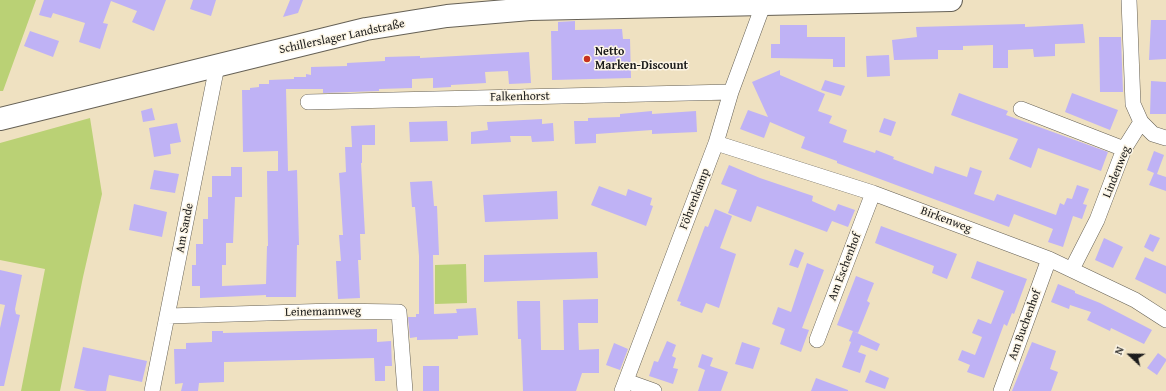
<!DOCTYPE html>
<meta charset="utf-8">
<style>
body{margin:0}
#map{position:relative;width:1166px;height:391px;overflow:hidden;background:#efe1c1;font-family:"Gentium Book Plus",serif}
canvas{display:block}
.north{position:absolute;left:1110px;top:335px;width:40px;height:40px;-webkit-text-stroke:3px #fcf5e5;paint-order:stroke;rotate:292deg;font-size:11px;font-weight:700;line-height:16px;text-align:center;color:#1c1c1c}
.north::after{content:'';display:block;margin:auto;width:14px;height:18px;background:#1c1c1c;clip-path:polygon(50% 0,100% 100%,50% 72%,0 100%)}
</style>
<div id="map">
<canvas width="1166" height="391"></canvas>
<div class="north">N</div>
</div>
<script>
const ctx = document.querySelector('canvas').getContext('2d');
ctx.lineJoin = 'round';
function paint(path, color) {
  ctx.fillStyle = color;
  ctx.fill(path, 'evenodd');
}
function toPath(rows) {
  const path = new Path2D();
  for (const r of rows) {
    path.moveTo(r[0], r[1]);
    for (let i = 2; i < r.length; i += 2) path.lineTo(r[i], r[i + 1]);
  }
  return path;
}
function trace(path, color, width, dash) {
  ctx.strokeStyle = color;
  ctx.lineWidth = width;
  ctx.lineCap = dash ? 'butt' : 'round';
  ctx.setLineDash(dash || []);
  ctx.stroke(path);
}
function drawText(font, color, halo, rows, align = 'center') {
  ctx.font = font + ' "Gentium Book Plus",serif';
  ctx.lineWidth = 3;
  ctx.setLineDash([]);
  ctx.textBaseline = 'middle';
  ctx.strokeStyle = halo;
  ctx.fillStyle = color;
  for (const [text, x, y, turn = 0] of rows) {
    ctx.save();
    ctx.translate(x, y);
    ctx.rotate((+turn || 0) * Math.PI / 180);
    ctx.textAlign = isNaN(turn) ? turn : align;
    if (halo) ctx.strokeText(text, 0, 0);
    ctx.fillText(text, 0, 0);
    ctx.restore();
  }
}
paint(toPath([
 [0,0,36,0,3,91,0,91],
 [90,118,102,194,83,277,60,391,21,391,45,269,0,260,0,143],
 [466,264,467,303,435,304,435,265]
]), '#bad175');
paint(toPath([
 [44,0,166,0,154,31,132,22,137,11,111,1,103,23,108,24,100,49,79,42,85,23,53,13,51,18,39,15],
 [193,0,216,0,211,16,190,9],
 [290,0,303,0,298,13,283,17],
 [1151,20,1166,20,1166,59,1149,60],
 [575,21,575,30,622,29,623,39,630,39,631,78,552,80,551,31,558,31,558,22],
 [1025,24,1025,27,1083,24,1085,43,1055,44,1055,56,1034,57,1033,49,1008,50,1008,68,993,68,993,45,963,46,963,50,938,50,938,59,894,60,892,40,917,37,916,27],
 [780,25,807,25,807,37,845,37,845,67,833,67,833,59,771,58,771,44,780,44],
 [30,31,59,41,53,57,24,46],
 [1099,37,1121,37,1123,92,1100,92],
 [529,52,531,83,509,84,508,71,485,72,486,83,451,85,451,87,433,88,433,78,412,79,412,88,379,89,379,91,323,93,323,89,286,89,288,171,297,170,299,245,297,245,296,297,266,297,266,295,200,298,200,286,192,286,192,265,196,265,196,244,203,244,203,219,208,219,208,197,212,197,212,176,231,176,231,167,242,167,242,197,235,197,233,243,226,243,226,265,222,265,222,286,266,284,267,246,268,246,267,171,278,171,278,151,243,152,242,90,250,90,250,88,259,87,259,84,269,84,269,80,294,79,294,77,306,77,306,74,311,75,311,67,347,66,347,63,385,61,385,57,420,56,420,58],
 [889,55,890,76,867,77,866,56],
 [780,70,780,75,825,94,818,111,832,116,829,123,847,130,843,142,875,153,876,150,894,157,893,159,933,174,935,166,967,177,970,167,982,171,974,194,994,201,997,194,1056,215,1060,203,1064,205,1067,198,1072,199,1077,185,1089,189,1083,204,1087,205,1082,219,1073,216,1063,247,1048,242,1053,229,1014,214,1009,227,837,163,837,161,801,148,805,137,770,122,764,138,740,129,748,110,768,117,752,82],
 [825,80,845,86,841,96,821,90],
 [1151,81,1166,82,1166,114,1150,114],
 [959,93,1008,111,1006,115,1108,152,1101,171,1038,148,1031,168,1009,159,1018,139,951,115],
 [1072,93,1118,110,1110,130,1065,112],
 [152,108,155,120,143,122,141,111],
 [652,111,652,114,696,111,697,132,652,134,652,130,596,134,596,143,575,144,574,121,588,121,588,118,620,117,620,114],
 [884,118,896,122,891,136,879,132],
 [542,119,542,124,553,123,554,141,532,142,531,136,510,136,511,142,471,144,471,132,488,130,487,122],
 [447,121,448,141,410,142,409,122],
 [177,123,181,142,170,144,171,154,154,157,149,128],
 [375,125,375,145,362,145,362,163,361,163,365,234,360,234,361,260,358,260,360,298,338,299,336,261,341,261,339,235,343,235,339,173,346,172,345,147,352,147,351,126],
 [1154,151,1164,155,1157,174,1166,177,1166,191,1149,185,1154,173,1147,170],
 [729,165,760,178,813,196,812,201,835,211,838,204,855,210,848,227,832,221,827,232,757,206,751,222,728,213,737,190,721,184],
 [154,170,179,174,175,193,150,189],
 [432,181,434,206,437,206,439,255,433,255,434,314,457,313,456,309,476,308,478,335,458,336,458,339,417,340,417,337,410,338,408,317,416,317,416,314,419,314,419,256,415,207,412,207,410,182],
 [599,186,626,196,628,189,652,198,650,205,653,206,646,226,591,205],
 [557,191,558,219,485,222,483,195],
 [134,204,167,212,162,237,129,230],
 [715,209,732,216,720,248,736,254,719,308,706,303,702,313,680,305,681,302,677,301,705,226,708,227],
 [881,226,957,254,947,279,932,273,934,266,875,243],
 [1150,234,1160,238,1153,252,1144,247],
 [1104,238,1123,247,1113,268,1095,260],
 [795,249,804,253,798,268,789,265],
 [597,252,598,278,484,282,484,255],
 [1145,257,1166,266,1166,294,1135,279],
 [977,261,1027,279,1014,314,1012,313,1007,326,1004,324,984,378,967,372,970,365,958,360,962,350,975,355,982,337,972,333,978,319,991,324,1004,291,971,278],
 [807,263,824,270,802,328,809,330,801,352,780,344,785,329,772,324,778,307,791,312],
 [0,270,22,275,15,309,16,314,20,315,4,386,0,386,0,328,5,305,0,304],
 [856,276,874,283,867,301,870,303,858,333,837,325],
 [1058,284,1075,291,1075,293,1100,303,1152,330,1144,344,1111,328,1110,331,1087,320,1091,312,1070,305,1069,309,1051,302],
 [598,299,598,323,578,323,579,350,599,349,599,373,582,373,576,391,523,391,521,339,518,339,517,301,540,301,541,350,564,350,563,300],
 [377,329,377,342,391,341,392,366,385,366,385,381,375,381,374,358,224,362,224,382,199,383,198,391,181,391,183,383,175,384,174,349,186,349,186,343,212,342,212,331,223,331,223,333],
 [853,331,880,344,877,351,861,345,858,352,866,355,860,373,842,367,851,342,849,341],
 [667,341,676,345,672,356,676,358,673,368,678,369,673,384,649,376,654,361,658,362],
 [742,342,760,348,753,369,735,364],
 [1032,342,1056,351,1050,369,1058,372,1051,391,1012,391],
 [614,343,628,349,620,370,606,365],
 [83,347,147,361,142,382,109,375,106,391,87,391,74,388],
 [1158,353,1166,359,1166,361,1157,375,1147,368],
 [702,354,713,358,710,366,728,372,721,391,698,391,705,370,698,367],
 [423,366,439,366,439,391,423,391],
 [870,370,889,378,885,389,865,382],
 [816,378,848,390,848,391,811,391]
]), '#bfb2f5');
const minor = toPath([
 [308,102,731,92],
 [1021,109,1124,149],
 [1141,122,1153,134,1166,138],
 [716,143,873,193,1049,259,1135,300,1166,320],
 [1072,269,1097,220,1124,149,1141,122,1133,104,1129,0],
 [168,316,333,311,399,312,405,391],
 [817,340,873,193],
 [626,381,654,391],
 [152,391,217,66],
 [622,391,716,143,731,92,765,0],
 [1001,391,1049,259]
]);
const primary = toPath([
 [0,119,366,29,447,16,530,9,951,0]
]);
trace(minor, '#666156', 16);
trace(primary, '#666156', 24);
trace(minor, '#fff', 15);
trace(primary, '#fff', 22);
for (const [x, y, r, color] of [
 [587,59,4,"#c8321e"]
]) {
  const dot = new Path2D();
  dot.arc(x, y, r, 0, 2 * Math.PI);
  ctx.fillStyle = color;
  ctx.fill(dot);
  trace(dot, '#fcf5e5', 1.5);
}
drawText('12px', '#1c1c1c', '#fcf5e5', [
 ["Schillerslager Landstraße",342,37,-12],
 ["Falkenhorst",520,97,-1],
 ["Lindenweg",1117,172,-68],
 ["Föhrenkamp",695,199,-69],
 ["Birkenweg",946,220,21],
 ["Am Sande",185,228,-79],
 ["Am Eschenhof",845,267,-69],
 ["Leinemannweg",323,312,-1],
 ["Am Buchenhof",1025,325,-70]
]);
drawText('bold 12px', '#1c1c1c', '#fcf5e5', [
 ["Netto",595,52],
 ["Marken-Discount",595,66]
], 'left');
</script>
